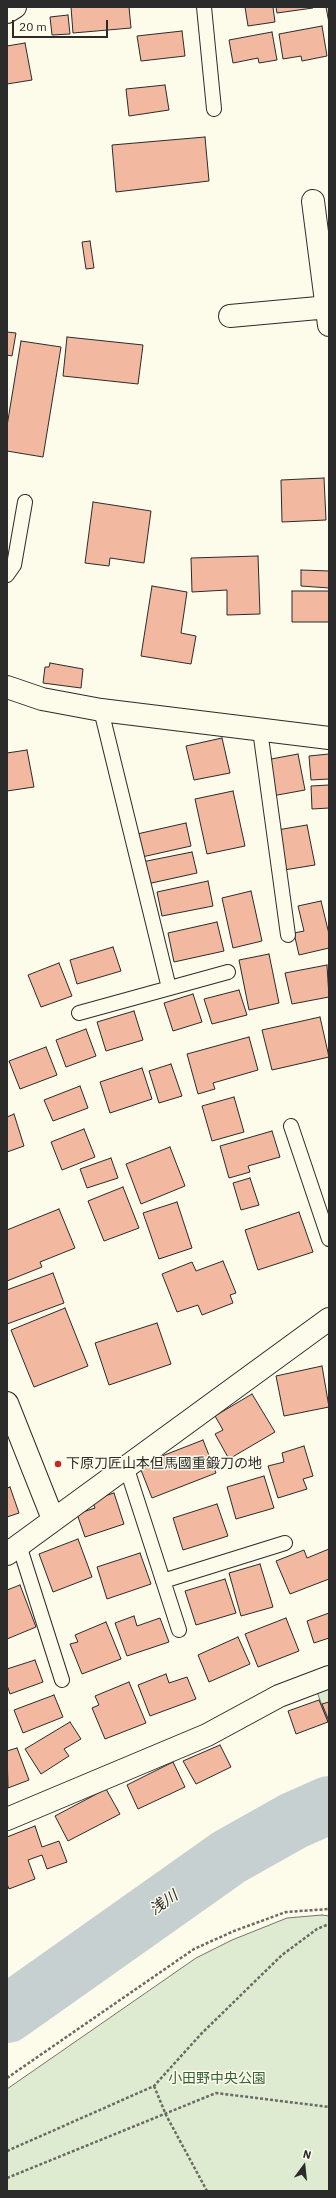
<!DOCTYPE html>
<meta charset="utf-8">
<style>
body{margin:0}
#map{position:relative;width:336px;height:2198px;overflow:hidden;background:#fdfbea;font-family:"IBM Plex Sans",sans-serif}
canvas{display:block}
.frame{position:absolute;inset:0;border:8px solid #2b2b2b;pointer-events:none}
.north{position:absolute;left:284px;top:2146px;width:40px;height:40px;-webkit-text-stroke:3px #fdfbea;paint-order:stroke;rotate:15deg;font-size:11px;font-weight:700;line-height:16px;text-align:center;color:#2b2b2b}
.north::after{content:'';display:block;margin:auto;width:14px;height:18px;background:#2b2b2b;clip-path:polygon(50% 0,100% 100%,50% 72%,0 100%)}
.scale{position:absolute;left:12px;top:20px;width:96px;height:18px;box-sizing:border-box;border:2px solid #2b2b2b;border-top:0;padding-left:5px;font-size:12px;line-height:14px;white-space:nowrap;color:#2b2b2b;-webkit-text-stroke:3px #fdfbea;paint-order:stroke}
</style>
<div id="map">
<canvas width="336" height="2198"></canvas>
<div class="frame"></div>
<div class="north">N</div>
<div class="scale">20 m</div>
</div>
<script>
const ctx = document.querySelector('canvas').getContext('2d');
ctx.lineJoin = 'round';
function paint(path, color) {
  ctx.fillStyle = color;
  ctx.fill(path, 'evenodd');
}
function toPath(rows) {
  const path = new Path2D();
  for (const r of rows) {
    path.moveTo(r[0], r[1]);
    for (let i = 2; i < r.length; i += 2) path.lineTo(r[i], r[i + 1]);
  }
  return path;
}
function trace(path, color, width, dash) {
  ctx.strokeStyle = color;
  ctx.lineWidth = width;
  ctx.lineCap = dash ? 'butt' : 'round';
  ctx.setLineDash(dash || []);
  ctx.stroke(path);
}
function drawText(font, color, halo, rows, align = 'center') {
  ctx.font = font + ' "IBM Plex Sans","Noto Sans JP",sans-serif';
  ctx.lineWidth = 3;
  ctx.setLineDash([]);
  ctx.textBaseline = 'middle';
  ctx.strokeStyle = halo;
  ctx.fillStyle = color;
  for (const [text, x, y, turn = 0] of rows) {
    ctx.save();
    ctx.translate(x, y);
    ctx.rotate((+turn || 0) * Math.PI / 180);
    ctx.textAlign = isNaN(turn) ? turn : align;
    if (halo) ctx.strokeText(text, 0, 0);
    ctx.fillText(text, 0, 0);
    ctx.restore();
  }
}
const green = toPath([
 [329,1677,329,1724,314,1684,329,1677],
 [322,1915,329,1916,329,2191,7,2191,7,2089,196,1958,232,1940,287,1918,322,1915]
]);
paint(green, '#deebd1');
trace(green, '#74746e', 1);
trace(toPath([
 [7,2014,229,1857,293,1821,329,1805]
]), '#c7d0d0', 58);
const building = toPath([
 [71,7,129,7,131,28,73,33,71,7],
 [245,7,273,7,275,22,248,26,245,7],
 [276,7,313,7,313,8,277,13,276,7],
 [326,7,329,7,329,23,326,7],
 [68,15,70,34,52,35,50,17,68,15],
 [322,26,327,56,302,61,301,56,283,59,279,34,322,26],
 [182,31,185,56,141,61,137,36,182,31],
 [272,32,277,60,259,63,258,58,233,63,229,40,272,32],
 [25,43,32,80,7,84,7,46,25,43],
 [165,85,169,110,129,116,126,89,165,85],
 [205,137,209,181,116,192,112,145,205,137],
 [90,241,94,268,86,269,82,242,90,241],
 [7,332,16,333,12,356,7,355,7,332],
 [67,337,143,345,138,384,63,376,67,337],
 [21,341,61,347,43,457,7,451,7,426,21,341],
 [324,478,326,520,282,522,281,480,324,478],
 [93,502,151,511,144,563,110,558,109,566,85,563,93,502],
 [258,556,260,614,227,615,227,590,192,592,191,558,258,556],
 [301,570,329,571,329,588,301,586,301,570],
 [152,586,187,592,181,633,196,636,191,664,141,656,152,586],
 [292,591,329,591,329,622,292,622,292,591],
 [50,663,83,669,81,688,43,683,45,667,49,667,50,663],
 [222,738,230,773,194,780,186,746,222,738],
 [27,750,34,787,7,791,7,753,27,750],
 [298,754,305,790,272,796,266,760,298,754],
 [329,754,329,779,311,780,309,756,329,754],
 [329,785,329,808,312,809,311,786,329,785],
 [233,791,245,846,207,854,195,799,233,791],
 [186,823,191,846,142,857,137,834,186,823],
 [307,825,315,865,284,870,277,830,307,825],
 [192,852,197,873,147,884,142,862,192,852],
 [208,881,213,906,162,916,157,892,208,881],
 [251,891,262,941,233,948,222,898,251,891],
 [321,901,329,934,329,948,299,955,294,933,304,931,298,906,321,901],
 [217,922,224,951,174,962,168,933,217,922],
 [113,947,121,971,77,984,70,960,113,947],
 [269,954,279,1003,249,1010,239,960,269,954],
 [59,963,72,996,41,1007,28,975,59,963],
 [327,965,329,997,292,1004,285,973,327,965],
 [239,990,247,1015,212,1024,204,999,239,990],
 [193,994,202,1022,173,1031,164,1003,193,994],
 [134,1011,143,1040,106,1051,97,1022,134,1011],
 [320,1017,329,1057,272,1070,262,1030,320,1017],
 [86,1029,96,1056,66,1067,56,1040,86,1029],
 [249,1037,258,1070,213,1083,215,1089,198,1094,187,1054,249,1037],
 [46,1047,57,1075,20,1089,9,1061,46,1047],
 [171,1064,182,1096,159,1103,149,1071,171,1064],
 [142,1068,152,1099,110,1113,100,1082,142,1068],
 [80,1086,88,1108,53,1121,44,1100,80,1086],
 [234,1097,244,1132,212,1141,202,1106,234,1097],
 [14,1114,24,1146,7,1152,7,1117,14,1114],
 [84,1129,95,1157,62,1170,51,1142,84,1129],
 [272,1131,280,1157,248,1166,250,1172,229,1178,220,1146,272,1131],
 [170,1147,185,1186,141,1204,126,1164,170,1147],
 [111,1158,118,1178,87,1188,80,1169,111,1158],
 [250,1178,259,1205,241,1210,233,1183,250,1178],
 [123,1187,139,1228,104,1241,88,1201,123,1187],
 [177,1202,192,1248,159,1259,143,1213,177,1202],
 [59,1209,75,1248,40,1262,42,1267,7,1281,7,1230,59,1209],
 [299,1212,313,1252,258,1270,245,1230,299,1212],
 [223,1261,236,1293,230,1295,233,1303,202,1315,198,1305,177,1312,162,1274,192,1262,196,1271,223,1261],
 [53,1273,64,1303,7,1324,7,1290,53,1273],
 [65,1308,88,1366,34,1387,11,1330,65,1308],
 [157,1323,171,1364,109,1385,95,1343,157,1323],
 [322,1366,329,1407,284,1416,276,1376,322,1366],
 [252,1394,275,1432,229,1459,215,1434,223,1430,215,1416,252,1394],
 [203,1440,216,1473,152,1498,139,1465,203,1440],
 [304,1446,313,1476,303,1479,307,1489,278,1498,268,1466,284,1462,282,1453,304,1446],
 [264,1476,274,1508,236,1519,227,1487,264,1476],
 [10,1487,19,1513,7,1517,7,1488,10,1487],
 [114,1493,124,1524,85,1537,77,1514,95,1508,92,1500,114,1493],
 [217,1504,228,1536,183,1550,173,1518,217,1504],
 [78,1539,92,1577,53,1592,39,1554,78,1539],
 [329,1549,329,1579,290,1594,276,1561,304,1550,307,1558,329,1549],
 [140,1553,151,1584,107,1599,97,1567,140,1553],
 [260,1564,273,1607,241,1616,229,1573,260,1564],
 [225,1579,236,1613,196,1625,185,1591,225,1579],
 [20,1585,36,1627,7,1639,7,1590,20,1585],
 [329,1613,329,1638,314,1643,307,1621,329,1613],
 [134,1616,137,1626,160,1618,169,1642,127,1656,115,1623,134,1616],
 [286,1618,299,1651,258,1667,245,1634,286,1618],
 [106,1622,121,1659,82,1674,70,1644,78,1642,75,1635,106,1622],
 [238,1637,250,1664,209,1682,198,1655,238,1637],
 [35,1660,43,1682,10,1694,7,1685,7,1669,35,1660],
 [166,1674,169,1683,187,1677,196,1699,150,1716,138,1685,166,1674],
 [129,1682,146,1723,105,1739,92,1708,99,1705,95,1696,129,1682],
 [54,1695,63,1717,23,1733,14,1710,54,1695],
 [319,1700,328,1722,296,1734,288,1711,319,1700],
 [329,1702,329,1721,322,1704,329,1702],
 [70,1722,81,1739,64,1749,69,1756,41,1774,25,1749,70,1722],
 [220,1745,231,1767,196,1784,183,1761,220,1745],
 [17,1748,29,1780,8,1788,7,1751,17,1748],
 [173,1762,185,1787,138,1809,127,1785,173,1762],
 [106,1789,120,1814,68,1841,55,1816,106,1789],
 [35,1826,42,1847,59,1841,67,1862,47,1869,42,1855,28,1860,35,1879,9,1889,7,1884,7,1837,35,1826]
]);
paint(building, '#f2b8a0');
trace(building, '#2b2b2b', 1);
const service = toPath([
 [204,7,214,109],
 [7,575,14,565,25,502],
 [101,710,169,988],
 [260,730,288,935],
 [79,1013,228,972],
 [291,1126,329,1239],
 [126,1466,179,1630],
 [19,1545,62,1680],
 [163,1581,285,1543]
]);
const minor = toPath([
 [7,12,15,7],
 [313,201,329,325],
 [230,316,329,307],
 [7,1403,53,1519],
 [7,1554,329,1319],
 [7,1819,207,1735,279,1696,329,1677]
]);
const tertiary = toPath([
 [7,687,42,699,101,710,329,738]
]);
trace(service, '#2b2b2b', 16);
trace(minor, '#2b2b2b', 24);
trace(tertiary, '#2b2b2b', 24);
trace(toPath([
 [7,2078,194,1949,234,1931,286,1912,329,1909],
 [154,2086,166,2115,207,2191],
 [7,2151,154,2086,201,2034,282,1955,317,1929,329,1924],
 [7,2178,216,2093,329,2107]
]), '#6a6964', 2.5, [3, 2]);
trace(service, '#fdfbea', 14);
trace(minor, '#fdfbea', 22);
trace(tertiary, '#fdfbea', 22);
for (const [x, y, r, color] of [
 [58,1464,4,"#c62828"]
]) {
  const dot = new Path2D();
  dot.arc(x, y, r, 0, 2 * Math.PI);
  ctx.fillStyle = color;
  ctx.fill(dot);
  trace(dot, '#fdfbea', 1.5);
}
drawText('14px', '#2b2b2b', '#fdfbea', [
 ["下原刀匠山本但馬國重鍛刀の地",66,1464]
], 'left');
drawText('14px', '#34623c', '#fdfbea', [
 ["小田野中央公園",217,2079]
]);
drawText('italic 15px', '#2b2b2b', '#fdfbea', [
 ["浅川",164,1903,-35]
]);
</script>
